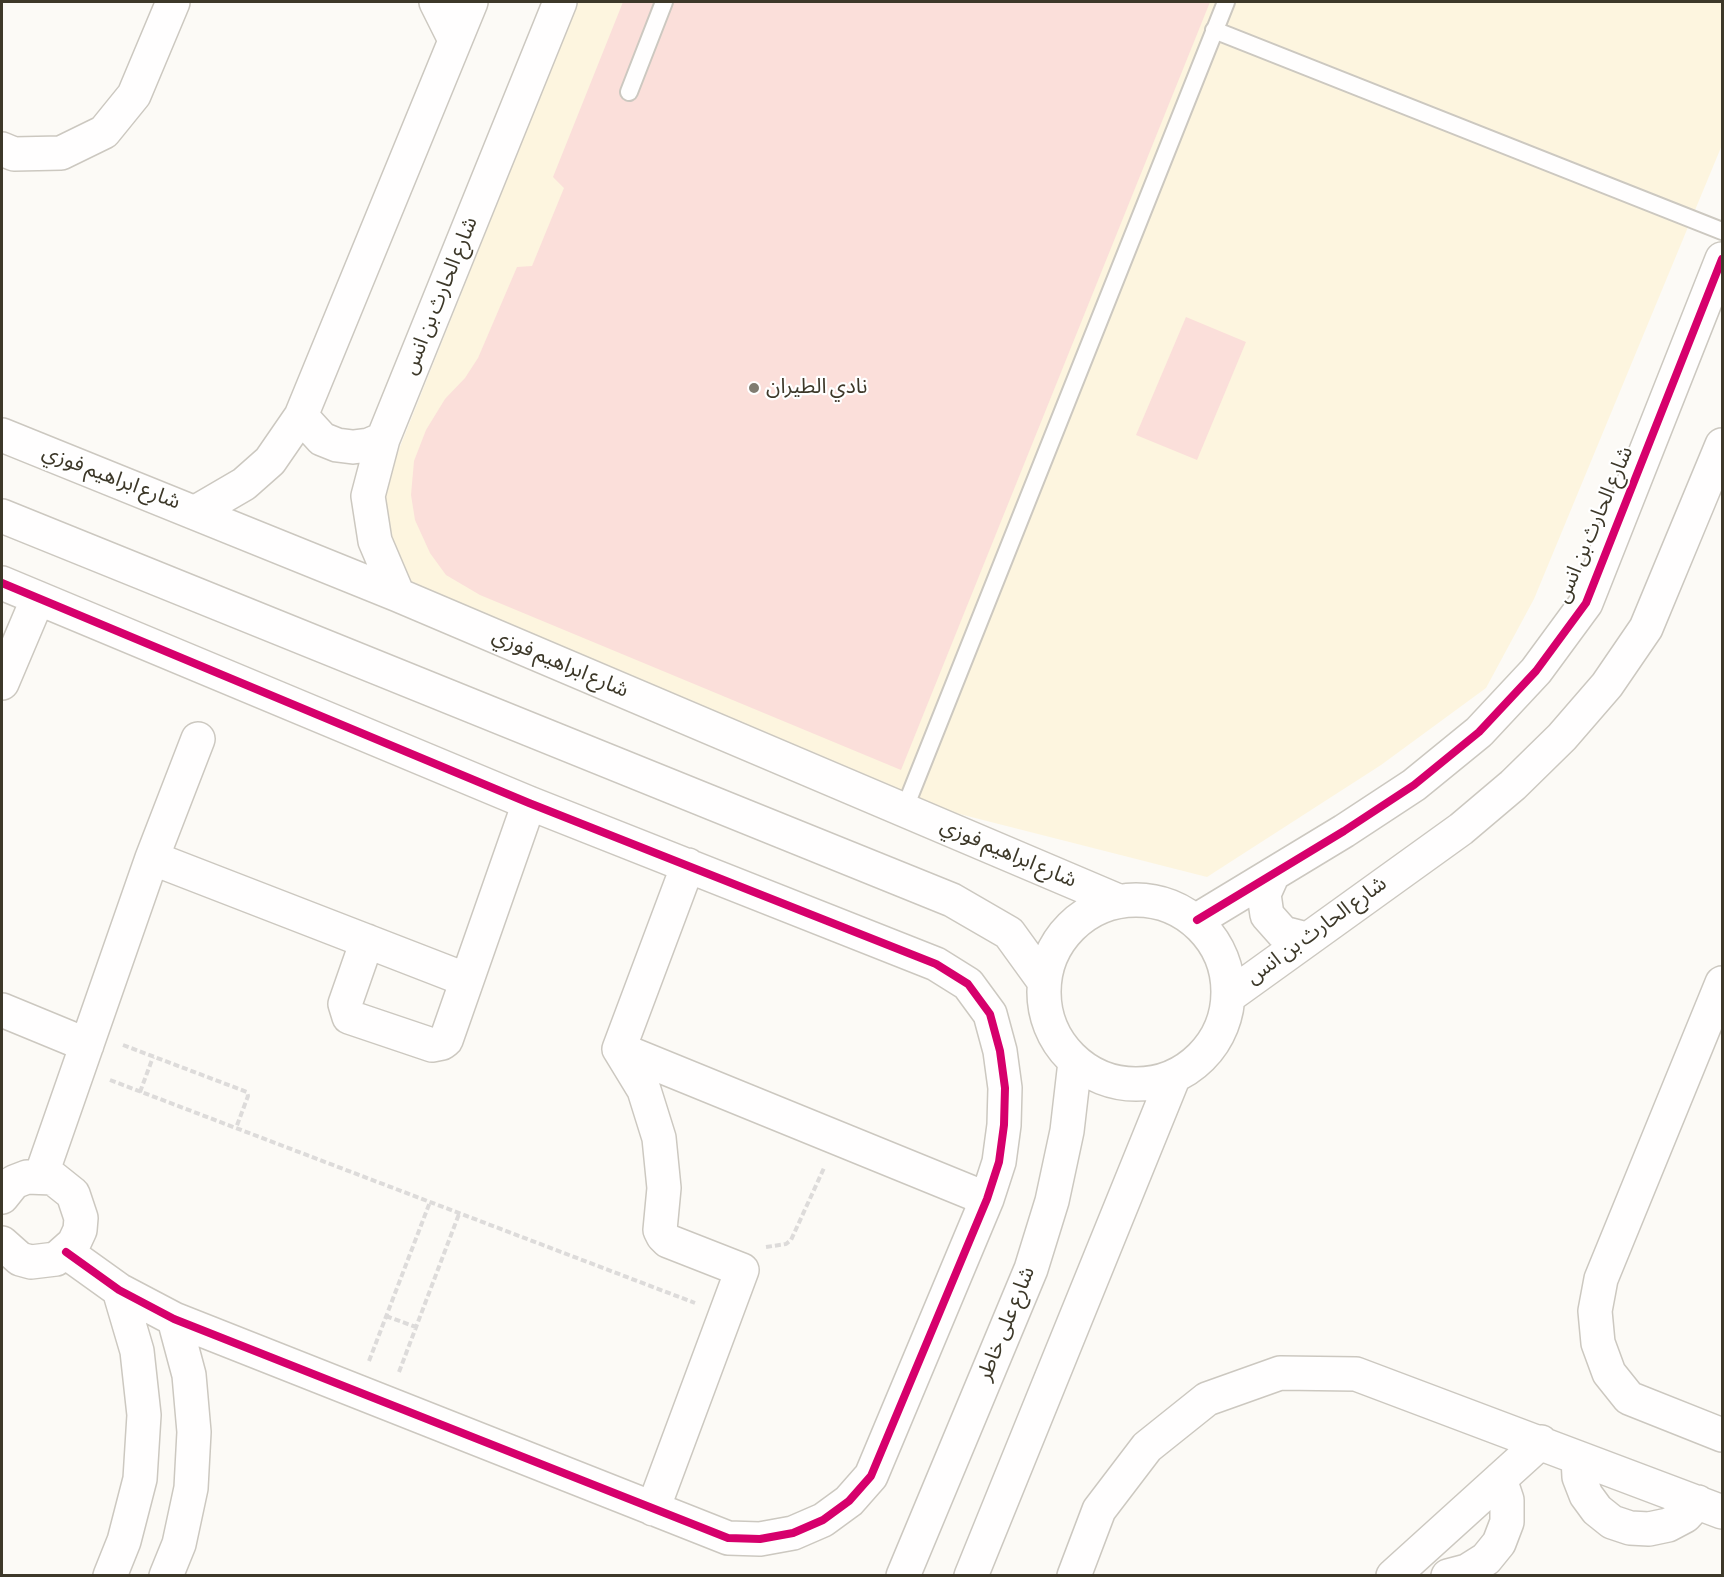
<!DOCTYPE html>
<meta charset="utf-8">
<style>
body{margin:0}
#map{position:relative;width:1724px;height:1577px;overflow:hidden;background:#fcfaf6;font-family:"Sofia Sans Condensed",sans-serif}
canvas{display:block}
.frame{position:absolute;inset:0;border:3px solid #3d3829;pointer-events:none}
</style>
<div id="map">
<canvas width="1724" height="1577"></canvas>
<div class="frame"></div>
</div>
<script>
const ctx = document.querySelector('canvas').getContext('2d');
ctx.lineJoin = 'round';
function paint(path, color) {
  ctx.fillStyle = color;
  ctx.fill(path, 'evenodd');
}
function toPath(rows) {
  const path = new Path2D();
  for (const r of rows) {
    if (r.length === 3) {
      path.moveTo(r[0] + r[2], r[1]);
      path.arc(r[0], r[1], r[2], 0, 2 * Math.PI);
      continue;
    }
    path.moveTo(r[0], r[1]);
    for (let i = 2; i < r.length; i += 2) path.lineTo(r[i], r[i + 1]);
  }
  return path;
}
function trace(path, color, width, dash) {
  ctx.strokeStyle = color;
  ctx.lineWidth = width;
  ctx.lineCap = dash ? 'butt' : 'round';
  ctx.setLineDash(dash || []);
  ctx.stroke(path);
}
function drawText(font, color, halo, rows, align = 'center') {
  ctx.font = font + ' "Sofia Sans Condensed","Noto Sans Arabic",sans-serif';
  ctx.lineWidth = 4.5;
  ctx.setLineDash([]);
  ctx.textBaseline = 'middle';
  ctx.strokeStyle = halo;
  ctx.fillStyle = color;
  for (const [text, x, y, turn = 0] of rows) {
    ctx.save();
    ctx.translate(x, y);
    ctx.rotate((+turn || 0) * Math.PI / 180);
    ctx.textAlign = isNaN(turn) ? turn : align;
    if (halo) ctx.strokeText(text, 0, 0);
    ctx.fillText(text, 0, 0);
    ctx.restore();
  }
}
paint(toPath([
 [578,2,1722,2,1722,145,1534,599,1486,688,1381,765,1207,877,924,805,420,596,388,552,379,499]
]), '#fdf5df');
paint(toPath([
 [623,2,1210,2,901,770,480,595,446,575,430,553,415,520,411,495,414,461,426,430,445,399,465,378,478,358,517,267,532,266,564,188,553,177],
 [1186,317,1246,342,1197,460,1136,435]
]), '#fbdfda');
const lane = toPath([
 [1214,30,1722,231],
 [629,92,664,2],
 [904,810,1226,2]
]);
const street = toPath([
 [436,2,455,40],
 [2,149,14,154,61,153,104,132,134,95,173,2],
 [301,416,322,439,337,445,353,447,369,445,383,439],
 [2,435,398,595,1116,900],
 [196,512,244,484,270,461,301,416,471,2],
 [2,516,952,900,1009,933,1043,980],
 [2,583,529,803,936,964,968,984,990,1014,1000,1051,1005,1088,1004,1125,999,1162,987,1199,871,1476,849,1501,823,1520,793,1533,760,1539,728,1538,174,1319,119,1290,66,1252],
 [398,595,375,541,368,496,383,439,560,2],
 [2,683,38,598],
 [152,858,467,980],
 [1273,874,1264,894,1267,915,1283,933,1306,939],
 [1136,992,92],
 [1197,920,1344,831,1414,785,1479,732,1536,671,1586,603,1722,259],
 [367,941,345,1004,349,1017,432,1045,442,1043,446,1040,529,803],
 [1722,983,1601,1279,1595,1311,1598,1343,1609,1373,1629,1398,1722,1435],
 [1229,996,1461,829,1513,785,1562,737,1607,685,1646,628,1722,445],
 [2,1010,87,1045],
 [619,1049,987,1199],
 [41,1176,152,858,198,739],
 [2,1197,14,1182,27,1177,53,1178,73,1194,81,1218,80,1230,74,1243,56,1259,31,1262,20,1259,2,1243],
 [1578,1458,1579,1477,1586,1495,1597,1510,1612,1522,1630,1528,1649,1529,1668,1525,1685,1516,1698,1502],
 [653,1509,742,1270,668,1241,663,1236,660,1230,664,1188,659,1138,644,1090,619,1049,688,865],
 [110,1576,124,1541,140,1479,144,1415,137,1351,119,1290],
 [166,1576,179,1544,191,1488,194,1432,189,1375,174,1319],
 [903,1576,1031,1269,1052,1201,1067,1131,1075,1062],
 [971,1576,1174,1076],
 [1074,1576,1099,1510,1147,1447,1207,1399,1280,1373,1356,1374,1722,1512],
 [1393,1576,1541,1442],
 [1448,1576,1467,1571,1486,1559,1499,1543,1507,1522,1507,1500,1500,1479]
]);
trace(lane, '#ccc8c0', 20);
trace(street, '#ccc8c0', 36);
trace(toPath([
 [123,1045,247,1092,248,1096,236,1128],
 [110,1080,695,1303],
 [140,1092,153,1057],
 [766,1247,786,1244,791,1240,824,1168],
 [386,1316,416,1327],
 [369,1361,430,1202],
 [399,1372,459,1214]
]), '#dddbda', 4, [6, 3]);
trace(lane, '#fffefe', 16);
trace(street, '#fffefe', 33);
trace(toPath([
 [2,583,529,803,936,964,968,984,990,1014,1000,1051,1005,1088,1004,1125,999,1162,987,1199,871,1476,849,1501,823,1520,793,1533,760,1539,728,1538,174,1319,119,1290,66,1252],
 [1197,920,1344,831,1414,785,1479,732,1536,671,1586,603,1722,259]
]), '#d6006c', 8);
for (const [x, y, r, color] of [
 [754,388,6,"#807c71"]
]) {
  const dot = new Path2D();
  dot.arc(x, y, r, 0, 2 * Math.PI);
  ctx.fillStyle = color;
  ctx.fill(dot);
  trace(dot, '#fff', 2);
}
drawText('21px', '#3d3829', '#fff', [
 ["شارع الحارث بن انس",441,296,-68],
 ["شارع ابراهيم فوزي",111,478,21],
 ["شارع الحارث بن انس",1595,525,-67],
 ["شارع ابراهيم فوزي",560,664,23],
 ["شارع ابراهيم فوزي",1008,854,23],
 ["شارع الحارث بن انس",1317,931,-36],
 ["شارع على خاطر",1007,1324,-68]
]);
drawText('21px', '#3d3829', '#fff', [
 ["نادي الطيران",766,388]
], 'left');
</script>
